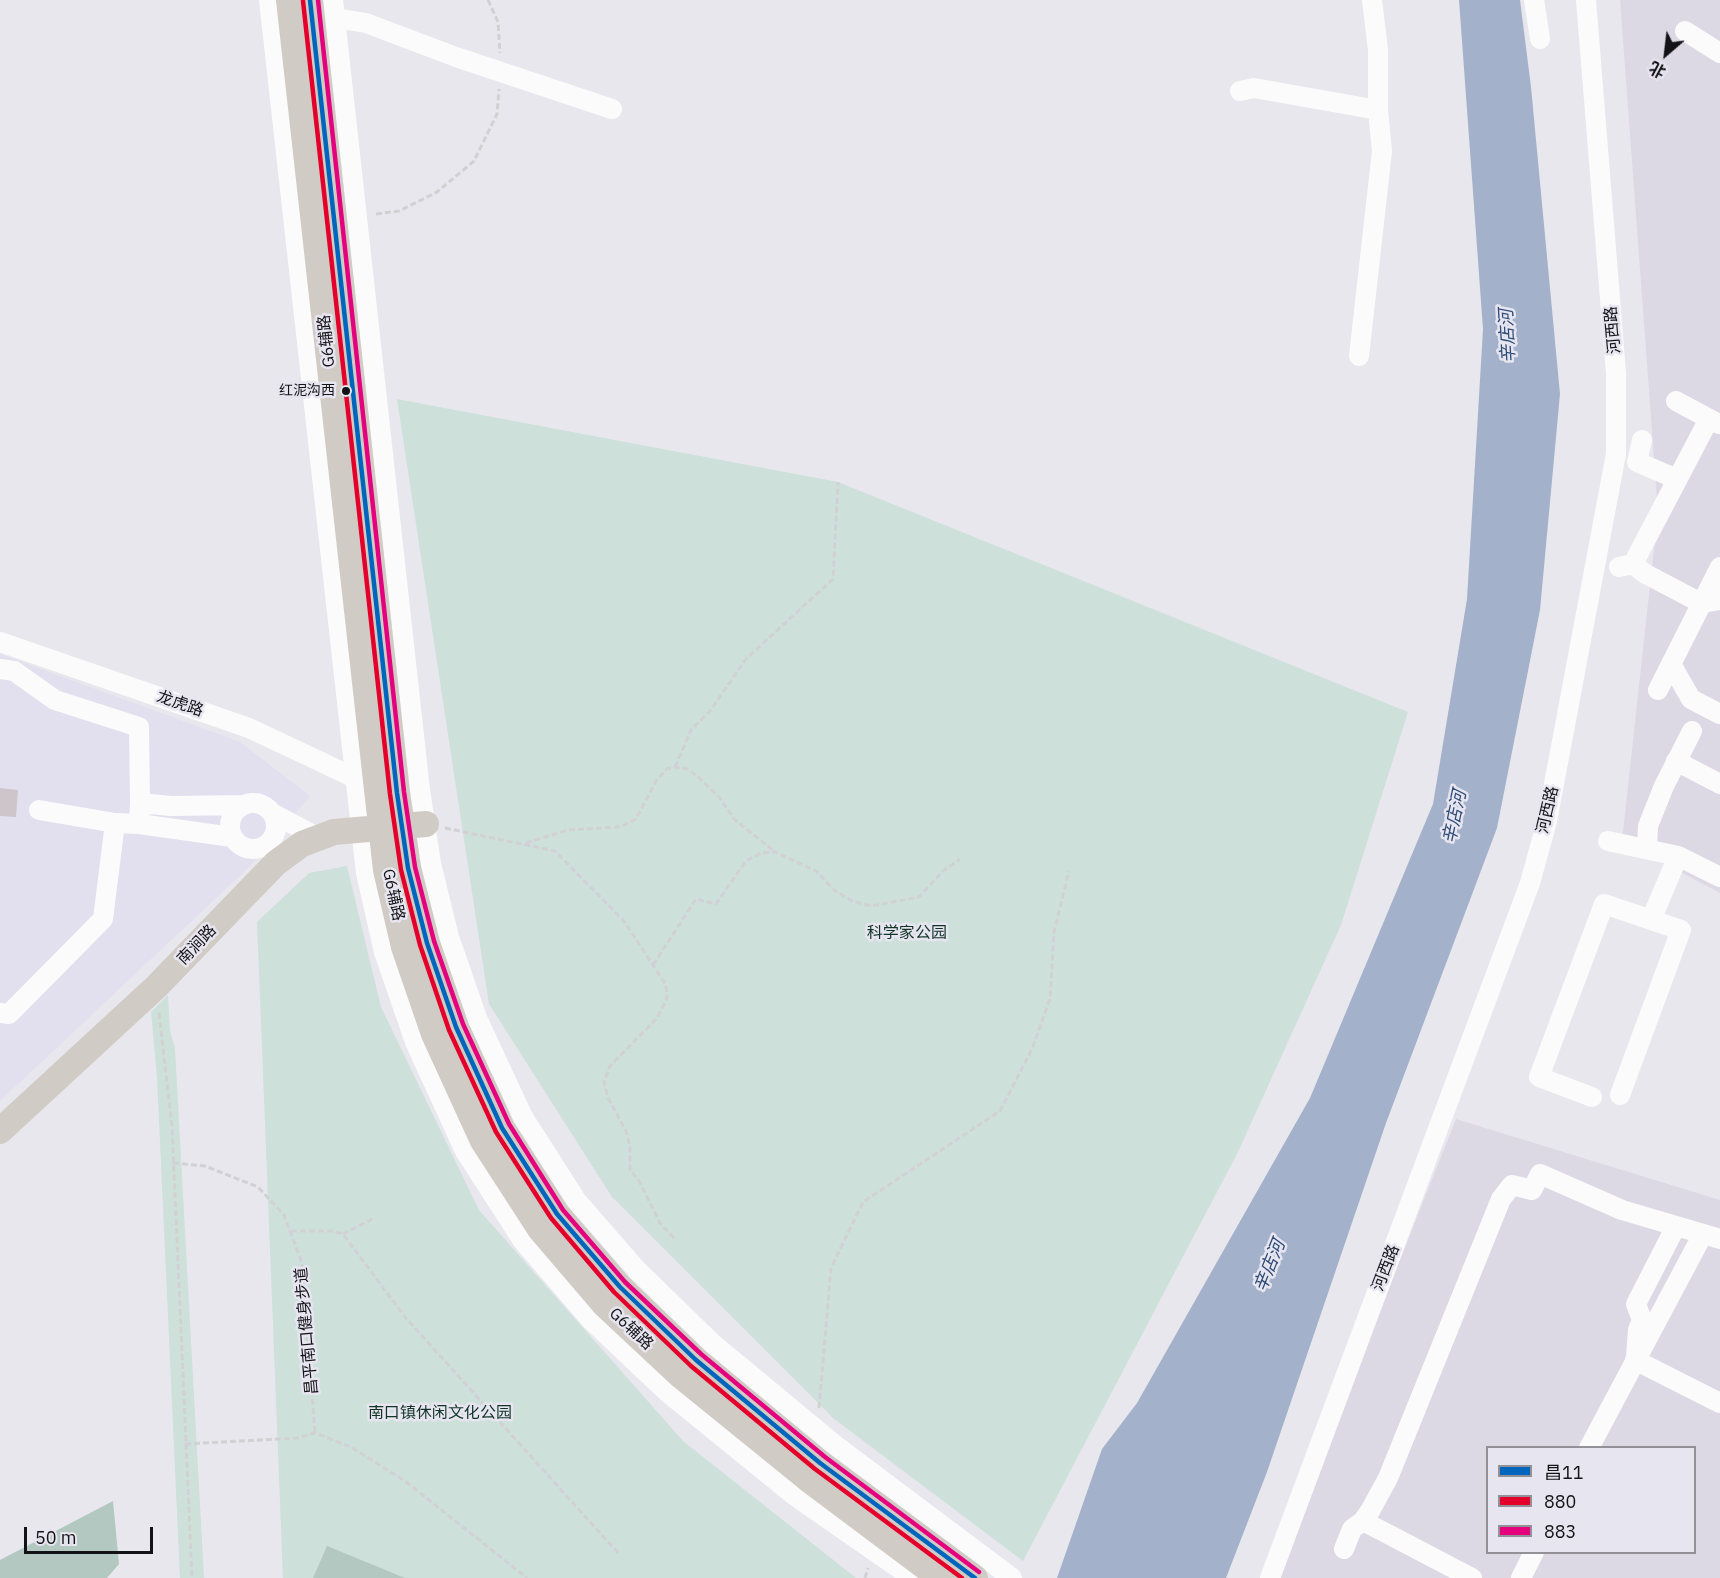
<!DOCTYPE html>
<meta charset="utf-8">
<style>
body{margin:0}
#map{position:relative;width:1720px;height:1578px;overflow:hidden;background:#e8e7ed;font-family:"IBM Plex Sans","Noto Sans SC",sans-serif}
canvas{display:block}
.legend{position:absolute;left:1486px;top:1446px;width:210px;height:108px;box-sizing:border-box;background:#e7e5ef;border:2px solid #929198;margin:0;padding:8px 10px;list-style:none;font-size:18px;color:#131216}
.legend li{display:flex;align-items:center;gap:12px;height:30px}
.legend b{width:30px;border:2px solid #929198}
.north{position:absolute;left:1636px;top:24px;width:60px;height:60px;-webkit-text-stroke:4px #e7e5ef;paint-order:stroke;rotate:208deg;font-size:16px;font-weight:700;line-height:24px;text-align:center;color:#131216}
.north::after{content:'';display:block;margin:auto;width:21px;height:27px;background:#131216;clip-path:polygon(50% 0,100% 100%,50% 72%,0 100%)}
.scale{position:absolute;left:24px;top:1527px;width:129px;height:27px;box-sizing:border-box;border:3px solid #131216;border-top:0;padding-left:8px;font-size:18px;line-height:21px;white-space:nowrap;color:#131216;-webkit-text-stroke:4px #e7e5ef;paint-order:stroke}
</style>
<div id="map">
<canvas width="1720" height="1578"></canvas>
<ul class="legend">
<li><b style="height:8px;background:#0065bd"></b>昌11</li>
<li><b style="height:8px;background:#e4002b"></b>880</li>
<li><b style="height:8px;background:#e5007d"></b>883</li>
</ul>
<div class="north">北</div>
<div class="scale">50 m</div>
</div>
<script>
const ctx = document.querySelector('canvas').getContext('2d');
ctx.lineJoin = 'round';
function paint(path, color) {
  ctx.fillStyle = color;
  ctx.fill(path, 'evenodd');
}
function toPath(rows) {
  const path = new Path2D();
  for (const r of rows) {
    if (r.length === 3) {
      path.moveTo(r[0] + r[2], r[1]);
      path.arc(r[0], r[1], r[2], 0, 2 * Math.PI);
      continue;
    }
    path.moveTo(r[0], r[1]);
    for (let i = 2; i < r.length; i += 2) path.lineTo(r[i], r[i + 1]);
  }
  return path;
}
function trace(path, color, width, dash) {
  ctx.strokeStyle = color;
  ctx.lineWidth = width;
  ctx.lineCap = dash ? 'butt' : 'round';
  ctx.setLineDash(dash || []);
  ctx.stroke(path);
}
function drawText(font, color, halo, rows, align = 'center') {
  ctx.font = font + ' "IBM Plex Sans","Noto Sans SC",sans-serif';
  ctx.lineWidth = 5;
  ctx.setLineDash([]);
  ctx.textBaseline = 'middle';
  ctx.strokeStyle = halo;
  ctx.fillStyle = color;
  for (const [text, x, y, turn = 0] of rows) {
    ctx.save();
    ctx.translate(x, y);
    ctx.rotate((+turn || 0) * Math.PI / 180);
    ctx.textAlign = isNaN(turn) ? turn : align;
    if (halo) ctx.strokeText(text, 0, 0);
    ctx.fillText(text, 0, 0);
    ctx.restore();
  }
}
paint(toPath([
 [0,654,240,742,310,796,248,868,0,1101]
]), '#e2dfee');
paint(toPath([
 [1620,0,1720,0,1720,893,1622,841,1658,512],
 [1456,1119,1720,1200,1720,1578,1274,1578],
 [1488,1448,1694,1448,1694,1552,1488,1552]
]), '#dcd9e5');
paint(toPath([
 [397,399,838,482,1408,712,1341,925,1238,1152,1023,1561,833,1418,612,1197,489,1004],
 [347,866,381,1007,479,1210,683,1441,856,1578,283,1578,257,922,309,873],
 [168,995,170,1031,175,1048,204,1578,180,1578,157,1077,151,1012]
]), '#cee0da');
paint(toPath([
 [113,1501,119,1564,107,1578,0,1578,0,1560],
 [327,1546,405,1578,313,1578]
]), '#b2c8c0');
paint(toPath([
 [1459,0,1520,0,1531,87,1560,394,1540,610,1497,828,1386,1123,1267,1472,1226,1578,1057,1578,1102,1449,1137,1403,1310,1098,1433,804,1467,599,1483,329]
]), '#a3b2ca');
paint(toPath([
 [0,788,18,790,16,817,0,816]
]), '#cec5cb');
trace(toPath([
 [488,0,498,22,500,53],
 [376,214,399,211,437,192,474,161,497,114,499,89],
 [675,767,691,730,710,711,746,659,833,579,838,482],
 [445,828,555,851,624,921,666,985,667,998,657,1018,610,1066,604,1082,608,1098,626,1131,630,1146,630,1170,639,1181,660,1223,674,1238],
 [526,843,568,830,620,827,636,819,656,781,667,769,675,767,687,769,697,776,719,797,735,820,774,851],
 [653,965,696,899,716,904,746,861,761,853,775,852,816,871,834,890,852,901,871,906,919,897,943,871,960,859],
 [159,1013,172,1127,192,1578],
 [173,1163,205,1166,258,1187,284,1215,302,1263,315,1433],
 [291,1231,331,1231,343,1234,405,1317,619,1554],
 [343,1234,374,1218],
 [819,1408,831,1268,863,1202,1000,1111,1032,1049,1050,999,1054,932,1069,871],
 [185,1444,297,1438,315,1433,351,1447,405,1481,527,1578],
 [865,1578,868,1568]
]), '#d1d1d3', 3, [6, 3]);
trace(toPath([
 [269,0,366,873,384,952,415,1042,465,1151,523,1241,590,1319,667,1392,795,1496,913,1578],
 [333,0,420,790,431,864,449,937,477,1018,523,1117,576,1200,637,1270,712,1343,835,1445,1012,1578],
 [1534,0,1540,39],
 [323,16,366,23,456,57,612,109],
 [1685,31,1720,53],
 [1240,91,1254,88,1378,110],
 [1359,356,1382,151,1378,110,1378,50,1372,0],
 [1676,401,1719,424],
 [1642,440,1637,462,1677,479],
 [1633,564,1644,573,1701,603,1720,600],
 [1619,567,1633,564,1709,419],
 [0,642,249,728,355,778],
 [1671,664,1691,699,1720,714],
 [0,669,14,671,55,700,139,727,140,803,139,824,115,823,103,919,9,1014,0,1013],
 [1658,690,1720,567],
 [1676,761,1720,784],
 [253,826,23],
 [140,803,171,806,244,805],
 [39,810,115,823],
 [272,813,319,838],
 [139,824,232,837],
 [1608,841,1678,856,1720,877],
 [1647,849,1648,826,1664,786,1692,731],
 [1651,920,1678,856],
 [1592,1097,1539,1077,1604,904,1681,930,1620,1095],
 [1636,1357,1638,1330,1642,1320,1636,1304,1676,1226],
 [1635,1360,1720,1403],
 [1589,1448,1703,1234],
 [1363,1521,1472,1578],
 [1344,1549,1352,1529,1363,1521,1370,1511,1388,1478,1501,1199,1512,1185,1532,1190,1540,1174,1622,1210,1720,1239],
 [1270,1578,1530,883,1547,821,1616,454,1616,373,1586,0],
 [1521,1578,1534,1552]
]), '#fcfbfc', 20);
trace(toPath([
 [289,0,386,870,404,947,434,1034,483,1141,540,1229,605,1305,681,1376,808,1479,940,1578],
 [310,0,397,793,408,868,427,943,456,1027,502,1128,557,1214,620,1287,696,1360,820,1463,975,1578],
 [0,1131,156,987,276,863,302,844,334,832,426,824]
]), '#d0cbc5', 26);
trace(toPath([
 [310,0,397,793,408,868,427,943,456,1027,502,1128,557,1214,620,1287,696,1360,820,1463,975,1578]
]), '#0065bd', 4.5);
trace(toPath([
 [303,1,390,794,401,870,420,945,449,1030,496,1132,551,1218,614,1292,691,1366,815,1469,962,1578]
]), '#e4002b', 4.5);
trace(toPath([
 [318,0,404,792,415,867,434,941,463,1024,509,1124,563,1210,625,1282,701,1354,825,1457,979,1572]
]), '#e5007d', 4.5);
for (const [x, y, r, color] of [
 [346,391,5,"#131216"]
]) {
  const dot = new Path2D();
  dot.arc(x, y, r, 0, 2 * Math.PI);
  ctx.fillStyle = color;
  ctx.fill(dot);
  trace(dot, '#e7e5ef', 2);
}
drawText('14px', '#131216', '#e7e5ef', [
 ["红泥沟西",335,391]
], 'right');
drawText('16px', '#131216', '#e7e5ef', [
 ["河西路",1613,330,-95],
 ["G6辅路",327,341,-96],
 ["龙虎路",180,704,19],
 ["河西路",1548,810,-77],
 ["G6辅路",393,895,78],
 ["南涧路",197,945,-46],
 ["河西路",1386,1268,-69],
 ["G6辅路",631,1329,43],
 ["昌平南口健身步道",307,1331,-95]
]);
drawText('16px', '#103527', '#e7e5ef', [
 ["科学家公园",907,933],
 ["南口镇休闲文化公园",440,1413]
]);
drawText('italic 18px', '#2c4b78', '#e7e5ef', [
 ["辛店河",1508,336,-93],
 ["辛店河",1455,817,-78],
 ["辛店河",1270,1266,-68]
]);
</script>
